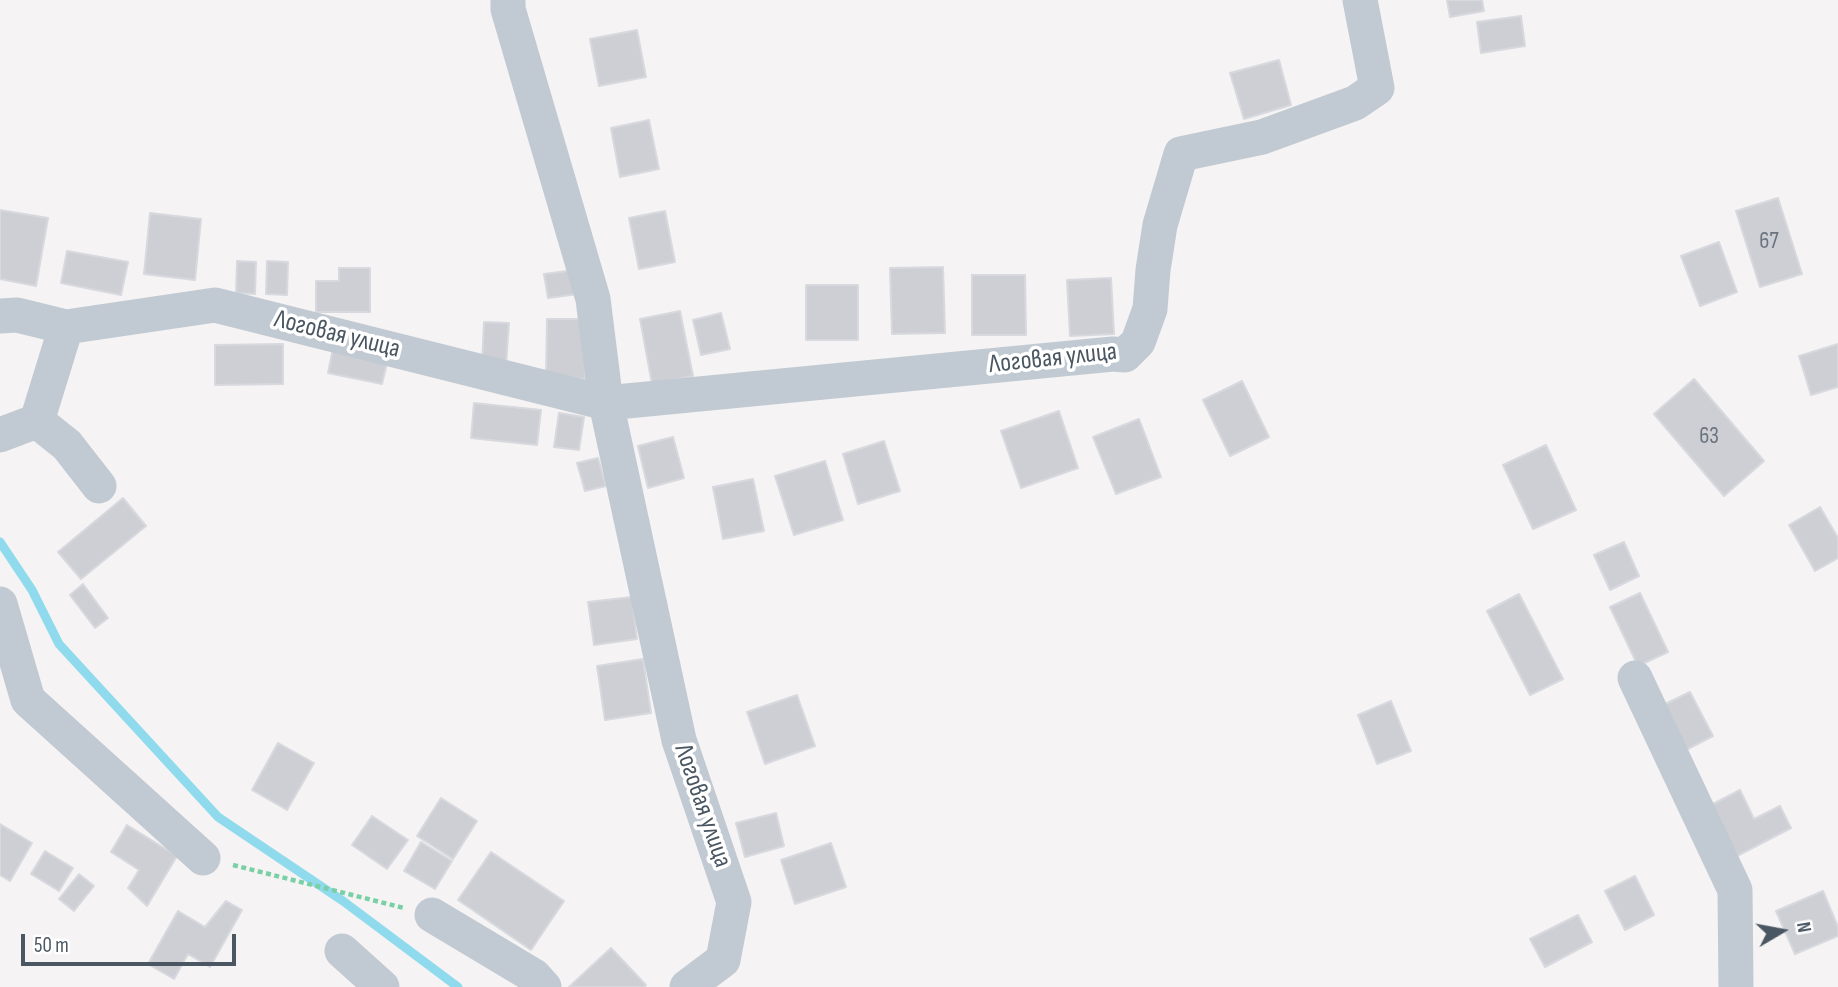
<!DOCTYPE html>
<meta charset="utf-8">
<style>
body{margin:0}
#map{position:relative;width:1838px;height:987px;overflow:hidden;background:#f5f3f3;font-family:"Sofia Sans Condensed",sans-serif}
canvas{display:block}
.north{position:absolute;left:1747px;top:896px;width:70px;height:70px;-webkit-text-stroke:5px #fff;paint-order:stroke;rotate:80deg;font-size:19px;font-weight:700;line-height:28px;text-align:center;color:#4a5661}
.north::after{content:'';display:block;margin:auto;width:24px;height:32px;background:#4a5661;clip-path:polygon(50% 0,100% 100%,50% 72%,0 100%)}
.scale{position:absolute;left:21px;top:934px;width:215px;height:32px;box-sizing:border-box;border:4px solid #4a5661;border-top:0;padding-left:9px;font-size:21px;line-height:24px;white-space:nowrap;color:#4a5661;-webkit-text-stroke:5px #fff;paint-order:stroke}
</style>
<div id="map">
<canvas width="1838" height="987"></canvas>
<div class="north">N</div>
<div class="scale">50 m</div>
</div>
<script>
const ctx = document.querySelector('canvas').getContext('2d');
ctx.lineJoin = 'round';
function toPath(rows) {
  const path = new Path2D();
  for (const r of rows) {
    path.moveTo(r[0], r[1]);
    for (let i = 2; i < r.length; i += 2) path.lineTo(r[i], r[i + 1]);
  }
  return path;
}
function trace(path, color, width, dash) {
  ctx.strokeStyle = color;
  ctx.lineWidth = width;
  ctx.lineCap = dash ? 'butt' : 'round';
  ctx.setLineDash(dash || []);
  ctx.stroke(path);
}
function paint(path, color) {
  ctx.fillStyle = color;
  ctx.fill(path, 'evenodd');
}
function drawText(font, color, halo, rows, align = 'center') {
  ctx.font = font + ' "Sofia Sans Condensed",sans-serif';
  ctx.lineWidth = 7;
  ctx.setLineDash([]);
  ctx.textBaseline = 'middle';
  ctx.strokeStyle = halo;
  ctx.fillStyle = color;
  for (const [text, x, y, turn = 0] of rows) {
    ctx.save();
    ctx.translate(x, y);
    ctx.rotate((+turn || 0) * Math.PI / 180);
    ctx.textAlign = isNaN(turn) ? turn : align;
    if (halo) ctx.strokeText(text, 0, 0);
    ctx.fillText(text, 0, 0);
    ctx.restore();
  }
}
trace(toPath([
 [0,542,32,590,59,644,218,817,343,901,458,987]
]), '#90daee', 9);
const building = toPath([
 [1447,0,1482,0,1484,11,1450,17,1447,0],
 [1521,16,1525,46,1481,53,1477,22,1521,16],
 [637,30,646,77,599,86,590,39,637,30],
 [1279,60,1291,105,1244,119,1230,73,1279,60],
 [649,120,659,169,620,177,611,128,649,120],
 [1778,198,1802,274,1760,287,1736,211,1778,198],
 [0,210,48,218,36,286,0,279,0,210],
 [665,211,675,262,639,269,629,218,665,211],
 [150,213,201,219,195,280,144,274,150,213],
 [1719,242,1737,292,1700,306,1681,256,1719,242],
 [67,251,128,262,121,295,61,283,67,251],
 [237,261,256,262,255,294,236,293,237,261],
 [267,261,288,262,287,295,266,294,267,261],
 [943,267,945,333,892,334,890,268,943,267],
 [339,268,370,268,370,312,316,312,316,281,339,281,339,268],
 [575,270,578,294,548,298,544,274,575,270],
 [972,275,1025,275,1026,335,972,335,972,275],
 [1111,278,1114,334,1070,336,1067,280,1111,278],
 [806,285,858,285,858,340,806,340,806,285],
 [680,311,693,376,652,384,640,319,680,311],
 [721,313,730,349,701,355,693,320,721,313],
 [547,319,586,319,585,379,546,378,547,319],
 [484,322,509,323,506,365,482,364,484,322],
 [283,344,283,384,215,385,215,345,283,344],
 [1838,344,1838,387,1811,395,1799,356,1838,344],
 [333,348,388,359,382,384,328,373,333,348],
 [1694,379,1764,461,1724,496,1654,414,1694,379],
 [1242,381,1269,437,1230,456,1203,400,1242,381],
 [474,403,541,410,537,445,471,438,474,403],
 [1059,411,1078,468,1021,488,1001,431,1059,411],
 [559,413,584,417,579,450,554,447,559,413],
 [1139,419,1161,477,1116,494,1093,437,1139,419],
 [673,437,684,478,648,488,638,446,673,437],
 [884,441,900,491,858,504,843,454,884,441],
 [1546,445,1576,510,1533,529,1503,465,1546,445],
 [598,458,606,486,585,491,577,463,598,458],
 [825,461,843,520,794,535,775,476,825,461],
 [753,479,764,531,723,539,713,487,753,479],
 [123,498,146,526,81,579,58,552,123,498],
 [1820,507,1838,538,1838,558,1815,571,1789,525,1820,507],
 [1624,542,1639,576,1610,590,1594,555,1624,542],
 [83,584,108,618,95,628,70,595,83,584],
 [1640,593,1668,652,1638,666,1610,607,1640,593],
 [1519,594,1563,679,1530,695,1487,611,1519,594],
 [632,597,637,639,594,645,588,602,632,597],
 [643,659,651,713,605,720,597,666,643,659],
 [1690,692,1713,736,1684,751,1661,706,1690,692],
 [797,695,815,746,765,764,747,712,797,695],
 [1391,701,1411,751,1377,764,1358,715,1391,701],
 [278,743,314,763,287,810,252,790,278,743],
 [1740,790,1754,819,1780,806,1791,828,1737,856,1711,805,1740,790],
 [441,798,477,821,453,859,417,836,441,798],
 [776,813,784,846,745,857,736,823,776,813],
 [372,816,408,840,387,869,352,845,372,816],
 [0,824,32,843,10,881,0,875,0,824],
 [127,825,177,856,147,906,128,888,139,870,111,852,127,825],
 [421,842,452,861,435,889,404,871,421,842],
 [831,843,846,887,795,904,781,860,831,843],
 [45,851,73,868,59,891,31,874,45,851],
 [491,852,564,901,531,950,458,900,491,852],
 [79,874,94,886,74,911,59,899,79,874],
 [1635,876,1654,915,1625,930,1605,891,1635,876],
 [1823,891,1838,927,1838,936,1795,954,1776,911,1823,891],
 [226,901,242,910,210,967,188,954,174,979,148,964,178,911,205,927,226,901],
 [1578,915,1592,942,1545,967,1530,939,1578,915],
 [611,948,646,985,644,987,569,987,611,948]
]);
paint(building, '#cdcfd5');
trace(building, '#d7d9de', 2);
trace(toPath([
 [233,865,404,908]
]), '#7ad0a6', 4.5, [5, 3.5]);
trace(toPath([
 [508,0,508,9,593,299,606,403,679,740,734,902,723,960,687,987],
 [0,316,17,315,66,327],
 [37,421,67,445,99,486],
 [0,435,37,421,66,327,215,305,606,403,1113,354,1125,355,1138,342,1150,309,1153,270,1160,225,1181,154,1262,137,1355,103,1377,88,1360,0],
 [0,604,28,700,203,858],
 [1635,678,1735,890,1736,987],
 [432,915,534,976,544,987],
 [342,951,382,987]
]), '#c1cad2', 35);
drawText('23px', '#6b747e', null, [
 ["67",1769,242],
 ["63",1709,437]
]);
drawText('26px', '#4a5661', '#fff', [
 ["Логовая улица",337,335,14],
 ["Логовая улица",1053,359,-6],
 ["Логовая улица",702,806,71]
]);
</script>
